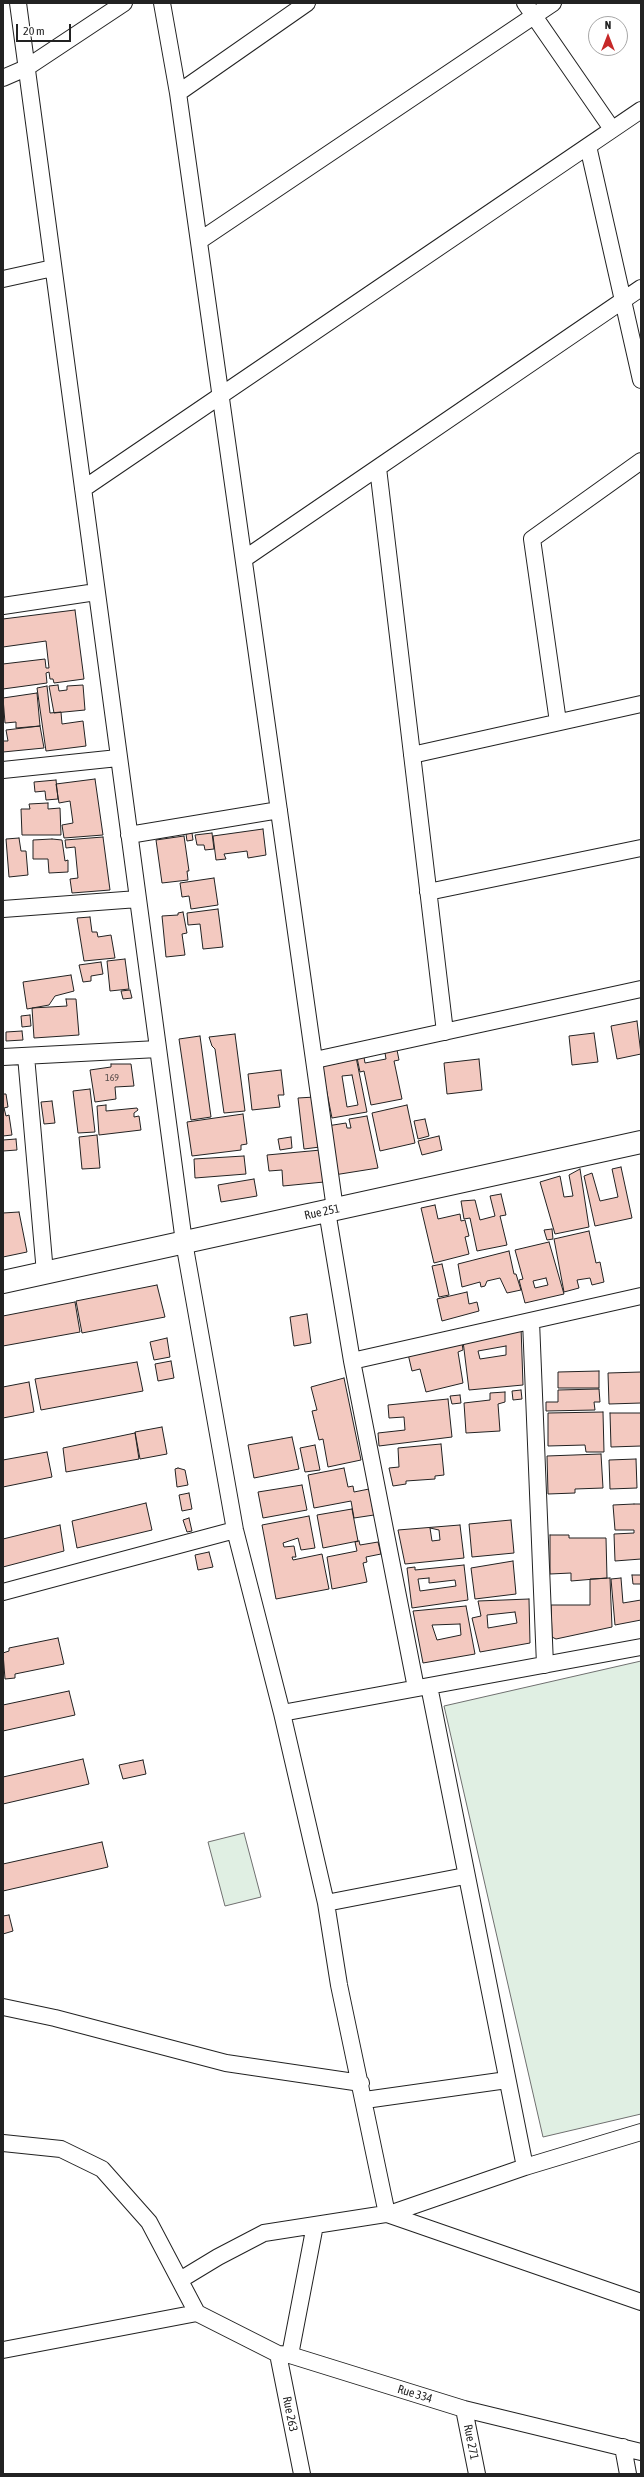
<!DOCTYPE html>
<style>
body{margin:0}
#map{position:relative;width:644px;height:2477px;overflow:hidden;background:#fff;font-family:"Asap Condensed",sans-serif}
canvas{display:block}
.frame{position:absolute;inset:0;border:4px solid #222;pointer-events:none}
.north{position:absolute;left:588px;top:16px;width:40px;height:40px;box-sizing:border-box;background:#fff;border:1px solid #a7a7a7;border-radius:50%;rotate:0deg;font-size:11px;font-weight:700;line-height:16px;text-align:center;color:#222}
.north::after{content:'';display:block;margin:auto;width:14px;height:18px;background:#c62828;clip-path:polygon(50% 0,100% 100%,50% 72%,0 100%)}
.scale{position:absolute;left:16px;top:24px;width:55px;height:18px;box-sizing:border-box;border:2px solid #222;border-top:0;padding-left:5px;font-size:12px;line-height:14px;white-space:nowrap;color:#222;-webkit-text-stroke:3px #fff;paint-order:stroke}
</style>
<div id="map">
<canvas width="644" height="2477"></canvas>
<div class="frame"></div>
<div class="north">N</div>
<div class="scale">20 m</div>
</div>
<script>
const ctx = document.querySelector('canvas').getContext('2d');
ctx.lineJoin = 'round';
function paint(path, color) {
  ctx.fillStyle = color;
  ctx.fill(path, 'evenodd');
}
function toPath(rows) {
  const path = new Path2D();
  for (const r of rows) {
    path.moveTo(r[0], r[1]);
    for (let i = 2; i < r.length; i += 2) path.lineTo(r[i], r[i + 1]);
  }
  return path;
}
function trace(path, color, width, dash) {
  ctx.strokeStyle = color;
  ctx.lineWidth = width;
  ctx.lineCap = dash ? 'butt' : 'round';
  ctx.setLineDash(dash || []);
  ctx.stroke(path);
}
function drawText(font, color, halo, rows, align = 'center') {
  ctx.font = font + ' "Asap Condensed",sans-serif';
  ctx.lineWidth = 3;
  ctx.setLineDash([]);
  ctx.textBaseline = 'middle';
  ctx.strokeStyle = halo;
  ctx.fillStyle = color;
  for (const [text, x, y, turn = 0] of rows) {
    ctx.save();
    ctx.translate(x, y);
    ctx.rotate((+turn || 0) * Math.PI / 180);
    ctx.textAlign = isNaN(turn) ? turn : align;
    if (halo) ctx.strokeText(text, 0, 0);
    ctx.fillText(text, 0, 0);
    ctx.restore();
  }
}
const green = toPath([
 [641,1661,641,2114,543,2137,444,1706,641,1661],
 [244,1833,261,1897,225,1906,208,1842,244,1833]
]);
paint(green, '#e0efe3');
trace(green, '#6f6f6f', 1);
const building = toPath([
 [75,610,84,679,54,683,53,679,50,679,49,672,46,673,47,683,3,689,3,664,45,659,46,668,49,668,46,641,3,647,3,619,75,610],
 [58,685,59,691,67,690,67,686,83,685,85,710,54,713,49,686,58,685],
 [47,686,50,713,61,712,62,724,83,721,86,746,46,751,37,688,47,686],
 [37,693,40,726,16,728,16,722,5,723,3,698,37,693],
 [40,726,44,748,3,752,3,741,8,741,6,730,40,726],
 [95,779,103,835,64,838,62,825,73,823,70,801,59,803,56,784,95,779],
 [56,780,58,799,46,800,45,791,35,792,34,782,56,780],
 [48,803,48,809,60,808,61,835,22,835,21,809,30,809,29,804,48,803],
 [263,829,266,855,248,858,247,851,224,854,226,859,216,860,213,836,263,829],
 [192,833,193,840,187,841,186,834,192,833],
 [212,833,214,849,205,850,204,845,197,845,195,835,212,833],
 [184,836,189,871,187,871,188,880,162,883,156,840,184,836],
 [103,837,110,890,72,893,70,879,78,878,75,847,66,848,65,840,103,837],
 [19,838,21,851,26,851,28,875,9,877,6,839,19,838],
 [52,839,62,840,65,861,68,860,68,872,49,873,48,859,33,859,33,840,52,839],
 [214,878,218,905,191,909,189,896,182,897,180,883,214,878],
 [218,909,223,947,203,949,200,924,188,925,187,913,218,909],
 [183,912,187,933,182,934,185,955,166,957,162,916,178,915,178,913,183,912],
 [90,917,92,932,97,932,98,937,111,935,115,958,84,961,77,918,90,917],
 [125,959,129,989,110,991,107,961,125,959],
 [101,962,103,974,91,976,91,981,83,982,79,965,101,962],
 [71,975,74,991,55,996,49,1005,27,1009,23,982,71,975],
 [130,990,132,998,123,999,121,991,130,990],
 [66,999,76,999,79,1035,34,1038,32,1008,67,1006,66,999],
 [30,1015,31,1026,22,1027,21,1016,30,1015],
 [637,1021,641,1054,617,1059,611,1026,637,1021],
 [22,1031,23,1040,6,1041,6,1032,22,1031],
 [594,1033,598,1062,572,1065,569,1036,594,1033],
 [235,1034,245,1111,224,1113,215,1049,212,1046,209,1037,235,1034],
 [200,1036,211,1117,191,1120,179,1039,200,1036],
 [396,1045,399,1060,394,1061,402,1099,371,1105,364,1071,360,1072,356,1053,363,1052,365,1063,386,1059,384,1047,396,1045],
 [356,1057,367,1112,332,1118,321,1063,356,1057],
 [352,1075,358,1105,347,1107,342,1076,352,1075],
 [479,1059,482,1090,447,1094,444,1063,479,1059],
 [111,1064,131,1064,134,1086,115,1087,116,1099,95,1102,90,1070,111,1067,111,1064],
 [281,1070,284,1095,278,1095,280,1107,252,1110,248,1074,281,1070],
 [90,1089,95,1132,78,1133,73,1091,90,1089],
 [3,1094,6,1094,8,1107,4,1108,6,1116,9,1115,12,1135,3,1136,3,1094],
 [315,1097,320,1147,304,1149,298,1098,315,1097],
 [52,1101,55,1123,44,1124,41,1102,52,1101],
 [106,1105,106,1111,137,1108,138,1110,134,1113,134,1117,139,1116,141,1130,99,1135,97,1106,106,1105],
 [407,1105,415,1143,380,1151,372,1113,407,1105],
 [243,1114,247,1144,241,1145,241,1150,192,1156,187,1122,243,1114],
 [367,1116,378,1168,334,1175,327,1126,346,1123,347,1128,351,1128,349,1119,367,1116],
 [425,1119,429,1136,418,1139,414,1121,425,1119],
 [97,1135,100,1168,82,1169,79,1137,97,1135],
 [439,1136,442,1150,422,1155,418,1141,439,1136],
 [291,1137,292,1148,280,1150,278,1139,291,1137],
 [16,1139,17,1150,3,1151,3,1140,16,1139],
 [321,1150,324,1182,283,1186,282,1170,269,1171,267,1155,321,1150],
 [244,1156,246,1174,195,1178,194,1159,244,1156],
 [621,1167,632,1218,595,1226,584,1176,592,1173,600,1201,618,1197,612,1169,621,1167],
 [580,1169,589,1227,555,1234,540,1182,560,1176,564,1197,573,1196,569,1175,580,1169],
 [254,1179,257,1196,221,1202,218,1185,254,1179],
 [501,1194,506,1215,500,1216,507,1245,477,1251,470,1218,464,1219,461,1201,475,1200,480,1220,495,1216,490,1196,501,1194],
 [435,1205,438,1219,460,1214,461,1221,465,1220,469,1236,465,1237,469,1254,434,1263,421,1208,435,1205],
 [19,1212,27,1252,3,1257,3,1213,19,1212],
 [552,1229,553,1239,547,1240,544,1230,552,1229],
 [589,1231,596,1263,600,1262,604,1282,592,1285,590,1278,577,1280,579,1288,564,1292,554,1239,589,1231],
 [549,1242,564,1294,525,1303,519,1280,523,1279,515,1250,549,1242],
 [546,1278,548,1285,535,1288,533,1281,546,1278],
 [509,1251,514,1274,516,1274,521,1290,507,1293,500,1278,487,1281,485,1286,481,1287,480,1282,462,1287,458,1264,509,1251],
 [442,1264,449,1295,439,1297,432,1266,442,1264],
 [157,1285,165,1317,82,1333,76,1301,157,1285],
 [467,1292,469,1304,477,1302,479,1311,442,1321,437,1299,467,1292],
 [75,1302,80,1332,3,1346,3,1316,75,1302],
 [307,1314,311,1343,294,1346,290,1317,307,1314],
 [521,1327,523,1385,469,1390,463,1341,521,1327],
 [506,1346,506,1355,480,1359,478,1351,506,1346],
 [167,1338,170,1357,154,1360,150,1342,167,1338],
 [462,1343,463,1350,458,1352,463,1383,426,1392,420,1369,412,1371,408,1354,462,1343],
 [171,1361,174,1378,158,1381,155,1364,171,1361],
 [137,1362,143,1391,41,1410,35,1379,137,1362],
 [599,1371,599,1388,558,1388,558,1372,599,1371],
 [641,1372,641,1403,609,1404,608,1373,641,1372],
 [344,1378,361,1460,328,1467,323,1439,319,1440,312,1411,317,1410,311,1387,344,1378],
 [29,1382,34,1412,3,1418,3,1387,29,1382],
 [599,1389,600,1402,594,1402,595,1410,546,1411,546,1402,558,1402,558,1390,599,1389],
 [521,1390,522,1399,513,1400,512,1391,521,1390],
 [505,1392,505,1402,498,1404,500,1431,466,1433,464,1403,490,1400,490,1393,505,1392],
 [460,1395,461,1403,452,1404,450,1396,460,1395],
 [448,1399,452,1437,379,1446,378,1433,405,1430,404,1417,389,1418,388,1405,448,1399],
 [603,1412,604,1452,586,1452,585,1445,548,1446,548,1413,603,1412],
 [610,1413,641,1413,641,1446,611,1447,610,1413],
 [162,1427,167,1454,140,1459,135,1432,162,1427],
 [135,1433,139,1459,66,1472,63,1448,135,1433],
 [292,1437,299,1469,254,1478,248,1445,292,1437],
 [441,1444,444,1475,435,1476,435,1479,406,1481,406,1484,393,1486,389,1468,399,1467,398,1448,441,1444],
 [315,1445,320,1470,305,1472,300,1448,315,1445],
 [47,1452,52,1477,3,1487,3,1460,47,1452],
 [601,1454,603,1488,575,1489,575,1493,548,1494,547,1456,601,1454],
 [636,1459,637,1488,610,1489,609,1460,636,1459],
 [178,1468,185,1470,188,1485,177,1487,175,1469,178,1468],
 [344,1468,348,1487,353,1486,354,1492,369,1489,374,1515,354,1518,351,1501,314,1508,308,1475,344,1468],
 [302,1485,307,1510,263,1518,258,1492,302,1485],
 [189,1493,192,1509,182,1511,179,1495,189,1493],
 [146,1503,152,1530,77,1548,72,1521,146,1503],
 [634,1504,641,1504,641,1559,615,1561,614,1534,634,1533,634,1530,615,1530,613,1505,634,1504],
 [352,1509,358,1541,323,1548,317,1515,352,1509],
 [309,1516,315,1548,301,1550,298,1538,283,1543,284,1547,294,1546,296,1557,292,1557,293,1560,322,1554,329,1589,276,1599,262,1525,309,1516],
 [189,1518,192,1531,187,1532,183,1520,189,1518],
 [511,1520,514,1553,472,1557,469,1524,511,1520],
 [60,1525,64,1551,3,1567,3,1539,60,1525],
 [460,1525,464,1558,405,1564,398,1530,460,1525],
 [430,1528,439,1530,440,1540,432,1541,430,1528],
 [550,1535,569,1535,569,1538,606,1538,607,1578,571,1581,571,1573,550,1574,550,1535],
 [359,1541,360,1545,378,1542,381,1554,366,1557,367,1562,363,1563,367,1582,332,1589,327,1557,357,1551,355,1542,359,1541],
 [209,1552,213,1567,198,1570,195,1555,209,1552],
 [513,1561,516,1594,475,1599,471,1568,513,1561],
 [464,1565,468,1600,412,1608,407,1568,415,1567,415,1570,464,1565],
 [429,1578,429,1583,455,1580,456,1586,420,1591,418,1579,429,1578],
 [632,1575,641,1575,641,1584,633,1584,632,1575],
 [610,1578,612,1627,556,1639,552,1637,551,1605,590,1605,590,1579,610,1578],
 [621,1578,623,1603,641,1600,641,1620,615,1625,611,1579,621,1578],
 [529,1599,530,1643,480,1652,472,1618,481,1616,478,1601,529,1599],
 [515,1612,517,1623,488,1628,487,1615,515,1612],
 [466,1606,475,1654,423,1663,413,1611,466,1606],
 [460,1624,461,1635,437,1640,432,1625,460,1624],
 [58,1638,64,1664,15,1674,15,1678,5,1679,3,1653,9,1651,9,1648,58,1638],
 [69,1691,75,1715,3,1731,3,1705,69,1691],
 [83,1759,89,1784,3,1804,3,1777,83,1759],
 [143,1760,146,1774,123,1779,119,1765,143,1760],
 [102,1842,108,1867,3,1891,3,1864,102,1842],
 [9,1915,13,1931,3,1934,3,1916,9,1915]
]);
paint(building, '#f3c9c0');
trace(building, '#222', 1);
const street = toPath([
 [18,3,184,1242,235,1530,282,1713,326,1903,339,1985,387,2214,641,2302],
 [162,3,178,93,335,1209],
 [525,3,612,129],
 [3,78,26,68,124,3],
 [178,93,307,3],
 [588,146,641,380],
 [199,241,553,3],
 [3,279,53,268],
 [378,468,445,1032],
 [83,489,641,110],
 [244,559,641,288],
 [3,606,96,592],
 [558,722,532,539,641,461],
 [412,755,641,704],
 [3,770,118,758],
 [129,835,279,810],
 [428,892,641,848],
 [3,909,138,899],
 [26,1056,45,1273],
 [3,1057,158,1049],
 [315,1060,641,989],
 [327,1211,352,1361,416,1688],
 [531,1321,545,1665],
 [352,1361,641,1296],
 [3,1592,235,1530],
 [429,1686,525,2167],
 [282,1713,641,1647],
 [326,1903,465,1876],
 [3,2007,55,2018,226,2063,361,2083],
 [365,2100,507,2080],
 [3,2143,61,2149,102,2169,149,2222,197,2313],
 [180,2280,218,2257,264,2233,392,2213,525,2167,641,2132],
 [197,2313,278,2354,290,2355,464,2409,641,2452],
 [3,2350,197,2313],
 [278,2354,302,2474],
 [290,2355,315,2225],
 [464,2409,477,2474],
 [623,2447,628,2474]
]);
const secondary = toPath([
 [3,1282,641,1142]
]);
trace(street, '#222', 18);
trace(secondary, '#222', 24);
trace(street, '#fff', 16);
trace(secondary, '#fff', 22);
drawText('10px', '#564c4a', null, [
 ["169",112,1078]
]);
drawText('12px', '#222', '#fff', [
 ["Rue 251",322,1212,-12],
 ["Rue 334",415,2394,17],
 ["Rue 263",290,2414,79],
 ["Rue 271",471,2442,79]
]);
</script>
